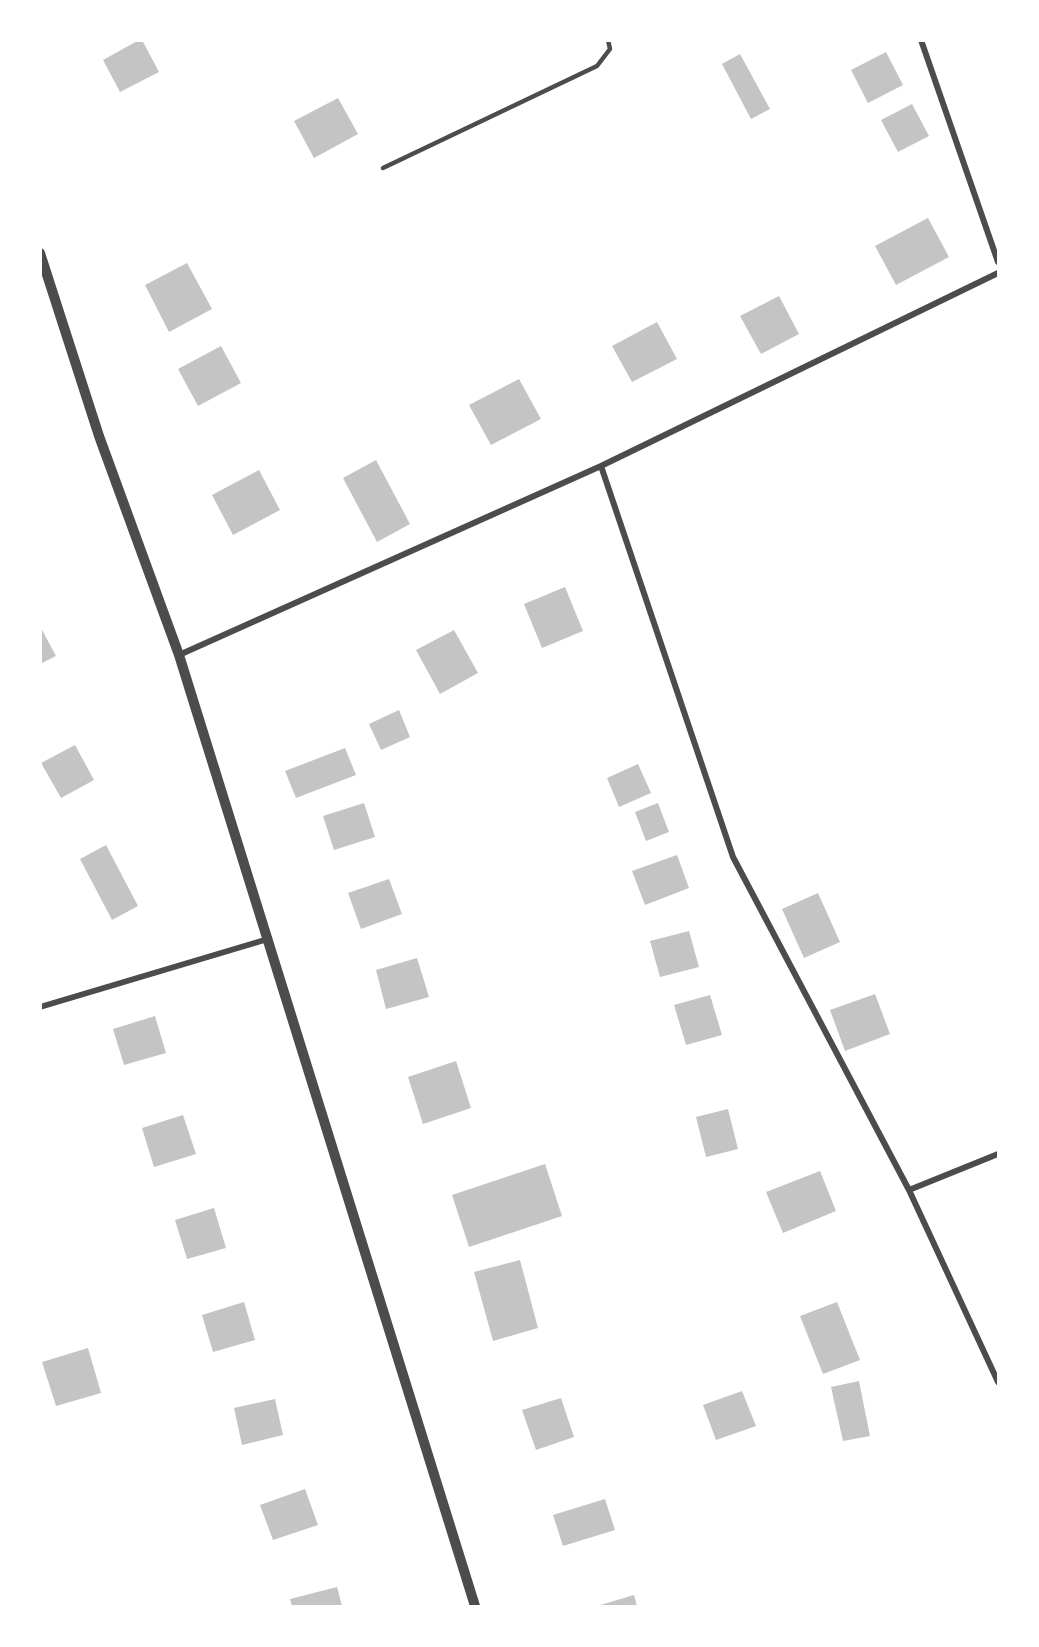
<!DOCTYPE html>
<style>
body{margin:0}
#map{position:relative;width:1039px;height:1647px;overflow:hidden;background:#fff;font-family:Mulish,sans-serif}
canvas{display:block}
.frame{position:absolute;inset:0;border:42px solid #fff;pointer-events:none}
</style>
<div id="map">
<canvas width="1039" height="1647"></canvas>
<div class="frame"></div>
</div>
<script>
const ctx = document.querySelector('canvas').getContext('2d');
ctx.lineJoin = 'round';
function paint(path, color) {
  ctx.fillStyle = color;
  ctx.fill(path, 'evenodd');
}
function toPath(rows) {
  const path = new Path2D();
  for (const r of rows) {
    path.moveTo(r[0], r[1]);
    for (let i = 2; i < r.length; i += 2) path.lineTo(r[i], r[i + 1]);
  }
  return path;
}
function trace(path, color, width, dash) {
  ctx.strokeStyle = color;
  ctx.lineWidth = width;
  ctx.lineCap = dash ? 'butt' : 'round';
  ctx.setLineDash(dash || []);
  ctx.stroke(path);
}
paint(toPath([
 [139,40,142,40,159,72,120,92,103,60],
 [886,52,903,85,868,103,851,70],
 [740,54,770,109,751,119,722,64],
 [338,98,358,134,314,158,294,121],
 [912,104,929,136,898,152,881,120],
 [928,218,949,257,896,285,875,246],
 [187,263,212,309,169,332,145,285],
 [779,296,799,334,761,354,740,316],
 [657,322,677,359,632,382,612,346],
 [221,346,241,383,198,406,178,369],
 [519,379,541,419,491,445,469,405],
 [376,460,410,524,377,542,343,478],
 [259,470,280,510,233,535,212,495],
 [565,587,583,631,542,648,524,604],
 [40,626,56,656,40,664],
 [454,630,478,673,440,694,416,650],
 [399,710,410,737,381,750,369,724],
 [75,745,94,780,61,798,41,763],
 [345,748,356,775,296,798,285,771],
 [638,764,651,793,619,807,607,778],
 [364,803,375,837,334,850,323,816],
 [658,803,669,832,646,841,635,812],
 [106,845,138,906,112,920,80,859],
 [677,855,689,888,645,905,632,871],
 [389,879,402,914,361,929,348,893],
 [818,893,840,942,804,958,782,909],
 [689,931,699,967,660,977,650,941],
 [417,958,429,997,386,1009,376,970],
 [875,994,890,1034,845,1051,830,1010],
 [710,995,722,1035,686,1045,674,1005],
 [155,1016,166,1053,124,1065,113,1029],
 [456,1061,471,1108,423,1124,408,1077],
 [728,1109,738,1149,706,1157,696,1117],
 [183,1115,196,1154,154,1167,142,1128],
 [545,1164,562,1216,469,1247,452,1195],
 [820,1171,836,1211,783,1233,766,1192],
 [214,1208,226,1248,187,1259,175,1220],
 [520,1260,538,1328,493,1341,474,1272],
 [244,1302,255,1340,213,1352,202,1315],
 [837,1302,860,1360,823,1374,800,1316],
 [88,1348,101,1393,56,1406,42,1362],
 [859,1381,870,1436,843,1441,831,1387],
 [742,1391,756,1426,716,1440,703,1405],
 [561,1398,574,1437,536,1450,522,1410],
 [275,1399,283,1435,242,1445,234,1408],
 [305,1489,318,1525,273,1540,260,1505],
 [605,1499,615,1530,563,1546,553,1515],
 [337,1587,342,1606,292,1606,290,1599],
 [634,1595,637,1606,597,1606]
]), '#c4c4c4');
trace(toPath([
 [383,168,597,66,610,49,608,40]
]), '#4c4c4c', 4.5);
trace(toPath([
 [921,40,998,262],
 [601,466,733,857,909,1190,998,1382],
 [179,655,601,466,998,273],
 [40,1007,268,939],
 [909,1190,998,1154]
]), '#4c4c4c', 6);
trace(toPath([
 [40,253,99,436,179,655,475,1606]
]), '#4c4c4c', 10);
</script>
